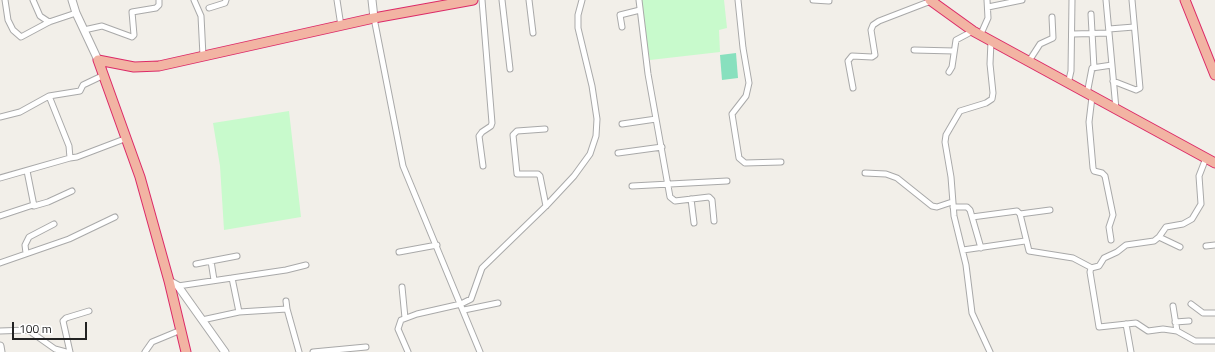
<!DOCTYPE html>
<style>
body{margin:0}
#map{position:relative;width:1215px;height:352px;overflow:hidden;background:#f2efe9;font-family:"Titillium Web",sans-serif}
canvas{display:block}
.scale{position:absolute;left:12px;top:322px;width:75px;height:18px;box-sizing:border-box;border:2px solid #222;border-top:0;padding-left:5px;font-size:12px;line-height:14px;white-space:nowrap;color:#222;-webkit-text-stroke:3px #fff;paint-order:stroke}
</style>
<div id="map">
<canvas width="1215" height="352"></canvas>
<div class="scale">100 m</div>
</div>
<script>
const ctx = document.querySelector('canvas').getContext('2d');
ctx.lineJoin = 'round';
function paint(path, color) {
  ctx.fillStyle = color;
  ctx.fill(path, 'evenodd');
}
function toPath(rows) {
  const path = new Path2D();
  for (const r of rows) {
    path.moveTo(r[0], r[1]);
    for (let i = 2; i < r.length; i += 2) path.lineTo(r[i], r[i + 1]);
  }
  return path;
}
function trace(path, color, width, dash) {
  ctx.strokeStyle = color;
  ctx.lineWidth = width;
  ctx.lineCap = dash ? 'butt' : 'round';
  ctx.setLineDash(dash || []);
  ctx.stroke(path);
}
paint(toPath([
 [639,0,724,0,727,28,719,30,720,52,650,60],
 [289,111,301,217,224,230,220,166,213,123]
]), '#c8facc');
paint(toPath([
 [736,53,738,78,722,80,720,55]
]), '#88e0be');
const minor = toPath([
 [5,0,8,20,13,30,21,37,49,22,76,13],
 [33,0,40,16,49,22],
 [194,0,201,16,203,56],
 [337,0,341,26],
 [482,0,492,123,491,126,482,132,479,136,483,166],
 [502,0,510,69],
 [529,0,533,33],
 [639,0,648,74,670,197,675,201,709,197,712,200,714,221],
 [738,0,743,48,749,83,746,96,732,114,739,158,745,163,781,162],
 [813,0,829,1],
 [1106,0,1116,109],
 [988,7,1022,0],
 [209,8,225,3,226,0],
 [1091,14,1094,68],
 [374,18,403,166,480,352],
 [622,27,620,15,640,10],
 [1109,29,1134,27],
 [84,30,102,26,132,37,134,35,132,12,156,8,159,5,159,0],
 [1073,34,1109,33],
 [980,36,988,18,987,0],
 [914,50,954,51],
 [1029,61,1040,44,1053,38,1052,17],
 [949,72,952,67,956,40,973,31],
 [1113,81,1136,90,1140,88,1132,0],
 [1068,84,1071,71,1072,0],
 [853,88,848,61,852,56,872,57,875,55,871,30,873,25,879,21,931,1],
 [1087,94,1092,68,1112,65],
 [1092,97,1089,122,1093,168,1094,171,1102,173,1105,176,1113,215,1109,227,1111,240],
 [0,117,20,112,49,96,80,91,83,85,104,75],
 [622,124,656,119],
 [545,129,517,131,513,135,517,174,538,174,540,176,546,206],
 [618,153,662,147],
 [70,158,77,157,127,138],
 [1206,158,1199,176,1201,204,1192,219,1183,224,1166,227,1159,237,1154,241,1126,245,1117,252,1104,258,1099,266,1091,268,1090,272,1099,327,1136,323,1148,331,1163,329,1177,331,1195,341,1215,341],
 [27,171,34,206,48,202,72,191],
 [865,173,886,174,897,178,932,206,937,207,952,202],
 [0,178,70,158,69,146,49,96],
 [632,186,727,181],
 [691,199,694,223],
 [953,207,967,207,970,210,981,248],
 [1020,214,1050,210],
 [0,216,33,205],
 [972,217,1017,211,1020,214,1029,251,1073,258,1092,268],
 [1159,237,1180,247],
 [1206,246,1215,245],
 [963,250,1025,241],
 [399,252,437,245],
 [26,253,25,245,29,237,54,224],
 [0,263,69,239,115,217],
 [196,264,211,261],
 [232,278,239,312],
 [214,280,211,261,237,256],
 [178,286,286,270,306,265],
 [402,287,405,318],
 [1191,304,1203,313,1215,313],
 [1173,306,1177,331],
 [287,309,299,352],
 [464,310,498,303],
 [202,320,239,312,287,309,286,301],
 [1175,322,1189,321],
 [1126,324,1131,352],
 [0,331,28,330,55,349,66,352],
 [70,352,63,321,66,318,89,311],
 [145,352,152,342,181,330],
 [313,352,366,347],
 [408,352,398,329,401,320,417,314,461,304,471,299,482,268,546,206,574,176,590,154,596,136,597,119,592,86,578,28,578,15,582,0],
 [990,352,972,313,966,265,954,216,951,177,945,142,946,135,960,111,986,103,992,99,993,93,990,64,991,41]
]);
const tertiary = toPath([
 [72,0,76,13,98,60],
 [372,0,374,18],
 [169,281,178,286,225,352],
 [0,346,1,352]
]);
const trunk = toPath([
 [930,0,973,31,1215,163],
 [1185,0,1215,75],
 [98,60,134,67,159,66,374,18,473,0],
 [98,60,140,177,169,281,186,352]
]);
trace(minor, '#a9a9a9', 7);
trace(tertiary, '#a9a9a9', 9);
trace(trunk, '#dc2a67', 11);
trace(minor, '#fff', 5);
trace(tertiary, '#fff', 7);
trace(trunk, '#f2b4a3', 9);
</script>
